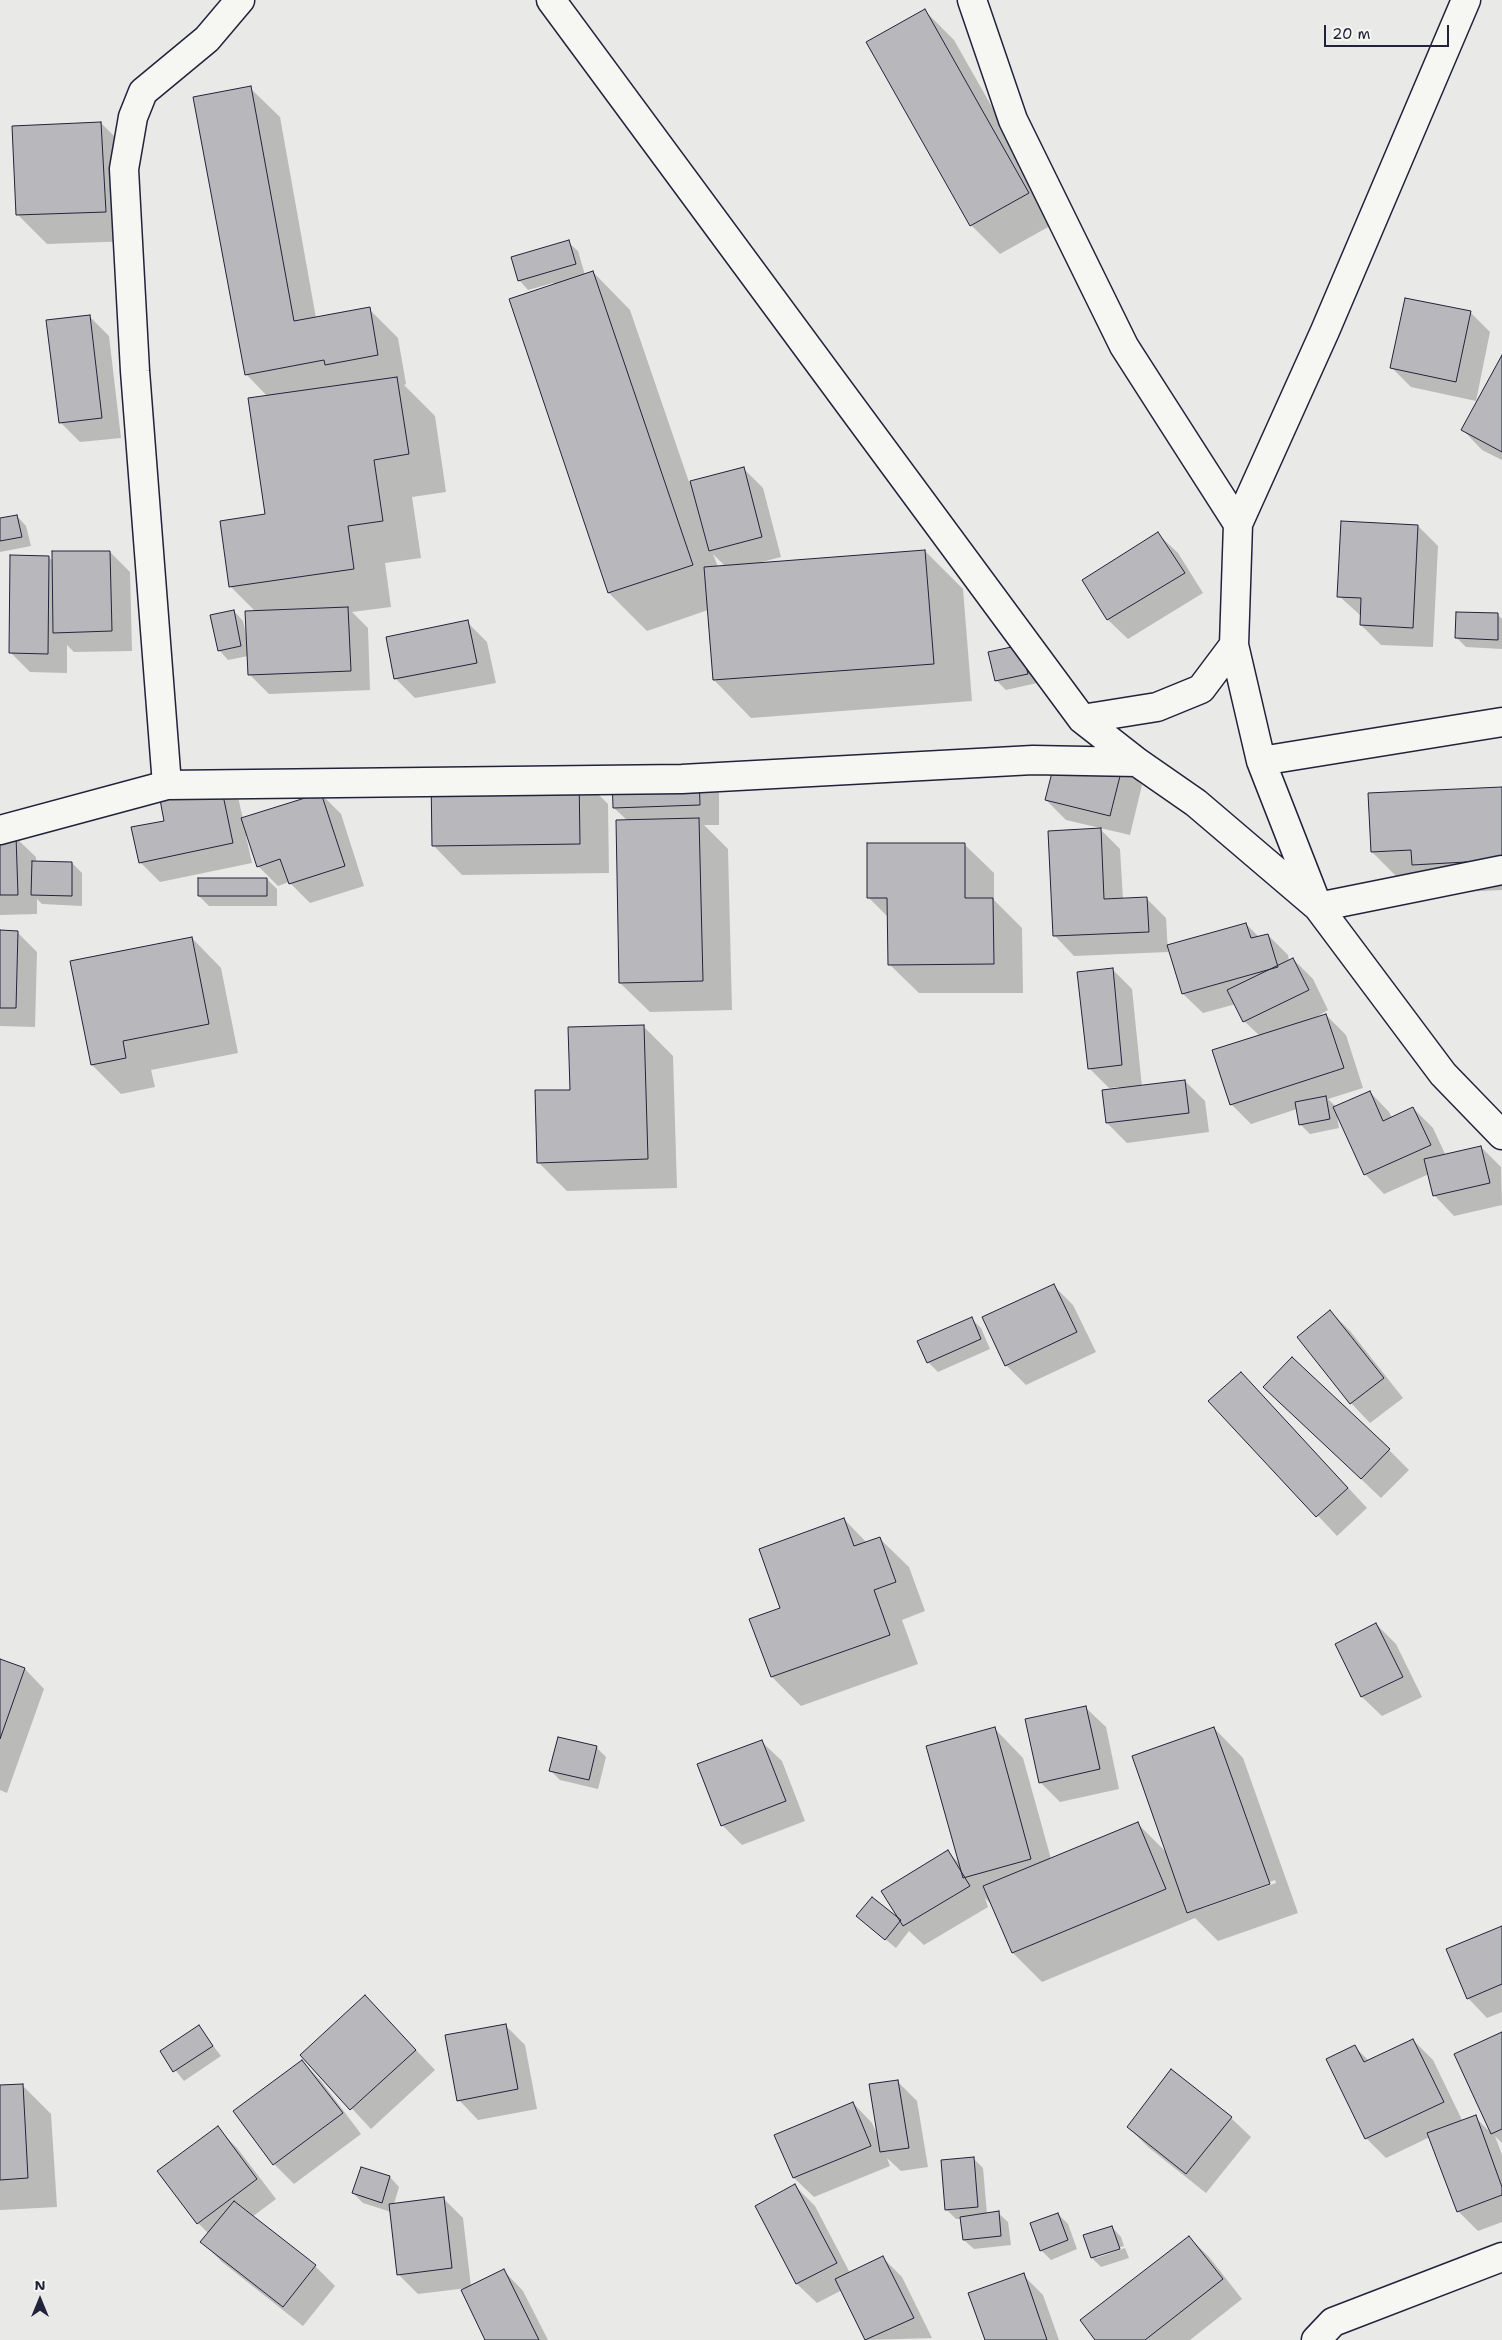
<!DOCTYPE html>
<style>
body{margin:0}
#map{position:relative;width:1502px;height:2340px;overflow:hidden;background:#e9e9e7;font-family:"Shantell Sans",sans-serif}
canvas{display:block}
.north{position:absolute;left:15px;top:2275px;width:50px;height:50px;-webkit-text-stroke:4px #f6f6f2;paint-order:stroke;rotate:0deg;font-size:14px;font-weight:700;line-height:20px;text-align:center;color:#22223b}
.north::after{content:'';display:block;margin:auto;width:18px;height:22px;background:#22223b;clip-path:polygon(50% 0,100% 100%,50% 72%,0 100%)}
.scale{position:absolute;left:1324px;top:25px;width:125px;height:22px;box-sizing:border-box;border:2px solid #22223b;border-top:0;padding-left:6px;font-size:15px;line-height:18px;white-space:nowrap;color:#22223b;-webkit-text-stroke:4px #f6f6f2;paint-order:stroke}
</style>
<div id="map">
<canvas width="1502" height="2340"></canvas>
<div class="north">N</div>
<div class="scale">20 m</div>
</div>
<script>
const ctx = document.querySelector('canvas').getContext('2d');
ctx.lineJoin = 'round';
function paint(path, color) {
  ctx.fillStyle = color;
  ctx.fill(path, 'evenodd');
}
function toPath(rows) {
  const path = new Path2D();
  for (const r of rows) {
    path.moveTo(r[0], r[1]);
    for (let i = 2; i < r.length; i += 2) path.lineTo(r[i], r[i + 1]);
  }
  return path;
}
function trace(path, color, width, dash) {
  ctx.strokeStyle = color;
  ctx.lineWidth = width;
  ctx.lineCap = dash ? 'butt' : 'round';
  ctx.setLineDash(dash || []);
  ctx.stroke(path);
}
paint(toPath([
 [925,11,954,40,1057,222,1000,254,971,225],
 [250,88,280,117,316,318,369,309,398,338,406,384,404,385,435,416,446,492,412,497,421,558,385,563,391,607,352,612,368,628,370,690,269,694,249,674,248,656,228,660,219,650,234,611,243,621,246,634,256,612,231,587,267,515,268,397,246,374],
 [101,123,130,152,134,241,47,244,18,215],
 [568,242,578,251,585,275,593,272,630,310,689,482,743,468,763,488,781,557,758,563,925,551,963,589,972,701,751,718,714,680,708,610,647,631,609,593,510,300,554,285,553,283,528,290,519,280],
 [713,554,726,567,718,567],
 [1470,312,1490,332,1476,401,1411,387,1391,367],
 [89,316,109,336,121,438,80,442,60,422],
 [1502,357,1502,460,1482,450,1463,430],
 [17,516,26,526,31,546,0,552,0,519],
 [1418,526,1438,546,1433,647,1381,645,1361,625,1361,616,1339,596],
 [1158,534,1178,553,1203,593,1128,639,1108,620,1083,580],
 [110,552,130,572,132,651,74,652,67,645,67,673,30,672,10,652,48,557,53,561],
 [1498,615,1502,619,1502,649,1466,647,1456,637],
 [467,622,487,642,496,683,415,698,395,678],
 [1031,656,1037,683,1006,690,996,680],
 [1122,765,1142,785,1130,835,1066,820,1046,800],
 [699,773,719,793,719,825,704,825,728,849,732,1010,650,1012,620,983,628,821,614,808],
 [579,775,608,804,609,873,462,875,433,845],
 [219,778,238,797,243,819,321,794,341,814,364,886,310,903,289,882,278,886,258,866,248,835,246,836,252,863,160,882,140,862,166,822],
 [1502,788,1502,890,1442,893,1401,881,1372,852],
 [1100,829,1120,849,1123,899,1146,898,1166,918,1168,952,1074,956,1055,936],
 [0,838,16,838,36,857,36,862,72,863,82,873,82,906,42,904,37,899,37,914,0,915],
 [964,844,994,873,994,900,1022,928,1023,993,919,993,889,964,889,918,869,898],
 [267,879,277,889,277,906,209,906,199,896],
 [1246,924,1259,937,1268,935,1288,955,1289,961,1293,959,1313,979,1328,1010,1313,1019,1326,1015,1346,1035,1363,1088,1328,1099,1336,1107,1370,1092,1389,1112,1392,1118,1413,1108,1433,1128,1446,1156,1481,1147,1501,1167,1502,1205,1454,1216,1435,1196,1429,1174,1384,1194,1365,1174,1337,1116,1339,1128,1310,1134,1300,1124,1297,1109,1251,1124,1231,1104,1260,1036,1244,1021,1236,1004,1203,1013,1183,994],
 [0,932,17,932,37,952,35,1027,0,1026],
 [192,938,221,968,238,1053,151,1070,155,1087,121,1094,92,1065,72,962],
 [1112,969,1132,989,1142,1087,1185,1081,1205,1101,1209,1132,1127,1143,1107,1123,1119,1087,1109,1088,1089,1068],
 [644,1027,673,1056,677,1188,567,1191,538,1162],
 [1054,1286,1073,1305,1096,1352,1026,1385,1006,1365],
 [1330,1311,1350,1331,1403,1398,1370,1423,1351,1403],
 [971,1318,981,1328,990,1349,938,1372,928,1362],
 [1260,1393,1367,1508,1337,1536,1210,1401],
 [1285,1407,1389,1450,1409,1470,1381,1498],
 [844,1519,867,1543,879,1538,909,1567,925,1611,902,1620,918,1664,801,1706,772,1677,782,1608],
 [1376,1624,1396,1644,1422,1697,1382,1716,1362,1697,1336,1644],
 [0,1661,25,1669,44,1689,7,1793,0,1790],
 [1086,1708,1106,1727,1119,1789,1060,1802,1040,1782],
 [994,1728,1023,1758,1051,1859,1137,1823,1168,1854,1214,1728,1243,1758,1298,1913,1218,1941,1195,1918,1042,1982,1013,1953,994,1907,985,1898,988,1907,924,1945,909,1931,896,1948,857,1916,872,1899,904,1926,883,1891,947,1851,960,1864],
 [1275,1880,1276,1883,1203,1908,1203,1906],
 [762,1742,782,1761,805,1821,742,1845,722,1825],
 [596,1747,606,1757,598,1789,560,1780,551,1771],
 [1502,1927,1502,2012,1487,2018,1468,1998],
 [365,1996,435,2070,371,2129,302,2055],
 [505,2025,525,2045,537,2109,478,2120,459,2100],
 [199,2027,221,2056,184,2081,161,2052],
 [1502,2033,1502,2143,1495,2136,1502,2155,1502,2222,1478,2231,1458,2211,1430,2137,1386,2158,1366,2138,1355,2047,1369,2061,1413,2040,1433,2060,1463,2122,1475,2117,1491,2133],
 [302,2061,321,2081,361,2134,294,2184,274,2164],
 [1172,2070,1231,2118,1251,2137,1206,2193,1148,2147,1128,2127],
 [897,2081,917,2101,928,2167,901,2171,887,2158,890,2166,814,2197,794,2178,853,2103,872,2123,877,2134],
 [22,2085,51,2114,57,2207,0,2210,0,2086],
 [217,2128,237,2148,276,2199,252,2217,315,2266,335,2286,303,2326,222,2262,202,2242,209,2234,198,2223],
 [973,2158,983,2168,987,2214,998,2213,1008,2222,1011,2245,974,2249,964,2240,961,2219,956,2219,946,2209],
 [361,2168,390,2177,399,2187,394,2204,443,2198,463,2218,471,2287,504,2271,523,2291,548,2340,487,2340,467,2288,418,2294,398,2274,391,2212,363,2203,353,2193],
 [795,2186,815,2206,850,2273,882,2257,902,2277,932,2338,866,2340,842,2290,817,2303,797,2284,756,2206],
 [1058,2214,1068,2224,1077,2249,1051,2260,1041,2250],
 [1112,2227,1121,2237,1124,2246,1096,2255,1096,2258,1125,2248,1129,2258,1101,2267,1092,2258],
 [1189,2237,1209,2257,1242,2299,1190,2340,1097,2340],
 [1023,2275,1043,2295,1059,2340,986,2340]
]), '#0003');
const building = toPath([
 [925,9,1029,193,970,226,866,42,925,9],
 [251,86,294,321,370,307,378,355,325,365,324,360,245,375,193,97,251,86],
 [101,122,106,212,16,215,12,126,101,122],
 [569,240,576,264,518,281,511,257,569,240],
 [593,271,693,565,608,593,509,299,593,271],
 [1405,298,1471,311,1456,382,1390,368,1405,298],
 [90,315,102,418,59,423,46,320,90,315],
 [1502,355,1502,452,1461,430,1502,355],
 [397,377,409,454,374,460,383,521,348,526,354,569,229,587,220,521,265,514,248,398,397,377],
 [744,467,762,537,709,551,690,481,744,467],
 [17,515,22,537,0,541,0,518,17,515],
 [1341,521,1418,525,1413,628,1360,625,1361,598,1337,597,1341,521],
 [1158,532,1185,573,1107,620,1082,580,1158,532],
 [925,550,934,664,713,680,704,567,925,550],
 [52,551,110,551,112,631,53,633,52,551],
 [10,555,49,556,48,654,9,653,10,555],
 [348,607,351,671,248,675,245,611,348,607],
 [234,610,241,646,218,651,210,615,234,610],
 [1456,612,1498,613,1498,640,1455,638,1456,612],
 [468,620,477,663,394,679,386,637,468,620],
 [1021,645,1028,674,995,681,988,652,1021,645],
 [1058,749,1123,764,1110,816,1045,800,1058,749],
 [699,772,700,805,613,808,612,775,699,772],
 [579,774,580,844,432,846,431,776,579,774],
 [219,776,233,843,139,863,131,827,164,821,158,789,219,776],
 [1502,787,1502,860,1412,865,1411,850,1371,852,1368,793,1502,787],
 [321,793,345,866,289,884,280,859,257,867,241,818,321,793],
 [699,818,703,981,619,983,616,820,699,818],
 [1101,828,1104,899,1147,897,1149,932,1053,936,1048,831,1101,828],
 [16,836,18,895,0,895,0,837,16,836],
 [867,843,965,843,965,898,993,898,994,964,888,965,887,898,867,898,867,843],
 [32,861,72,862,72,896,31,895,32,861],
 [198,878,267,878,267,896,198,896,198,878],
 [1246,923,1251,938,1268,934,1278,967,1182,994,1167,945,1246,923],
 [0,930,18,931,16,1008,0,1008,0,930],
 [192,937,209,1024,123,1041,126,1058,91,1065,70,961,192,937],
 [1293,958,1309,990,1243,1022,1227,990,1293,958],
 [1113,968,1122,1065,1088,1069,1077,972,1113,968],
 [1326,1014,1344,1068,1230,1105,1212,1050,1326,1014],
 [644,1025,648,1159,537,1163,535,1090,570,1090,568,1027,644,1025],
 [1185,1080,1189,1113,1106,1123,1102,1090,1185,1080],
 [1370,1091,1383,1121,1413,1107,1431,1145,1364,1175,1333,1107,1370,1091],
 [1326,1096,1330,1119,1299,1125,1295,1102,1326,1096],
 [1481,1146,1490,1183,1433,1196,1424,1159,1481,1146],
 [1054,1284,1077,1332,1005,1366,982,1317,1054,1284],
 [1330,1310,1384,1378,1350,1404,1297,1337,1330,1310],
 [972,1317,981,1339,927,1363,917,1341,972,1317],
 [1292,1357,1390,1449,1361,1479,1263,1387,1292,1357],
 [1241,1372,1348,1488,1316,1517,1208,1401,1241,1372],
 [844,1518,854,1546,880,1537,896,1582,874,1590,890,1635,771,1677,749,1619,780,1608,759,1549,844,1518],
 [1376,1623,1403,1677,1361,1697,1335,1644,1376,1623],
 [0,1659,25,1668,0,1739,0,1659],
 [1086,1706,1100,1769,1039,1783,1025,1719,1086,1706],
 [995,1727,1031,1859,963,1878,926,1746,995,1727],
 [1214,1727,1270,1884,1187,1913,1132,1756,1214,1727],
 [558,1737,597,1746,589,1780,549,1771,558,1737],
 [762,1740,786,1801,721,1826,697,1764,762,1740],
 [1138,1822,1166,1889,1012,1953,983,1886,1138,1822],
 [948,1850,970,1886,903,1926,881,1891,948,1850],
 [872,1897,901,1920,885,1940,856,1916,872,1897],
 [1502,1926,1502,1984,1467,1999,1446,1949,1502,1926],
 [365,1995,416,2050,350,2110,300,2055,365,1995],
 [506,2024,518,2089,457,2101,445,2035,506,2024],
 [199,2025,213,2046,173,2072,160,2051,199,2025],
 [1502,2032,1502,2129,1491,2134,1454,2054,1502,2032],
 [1413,2039,1444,2102,1365,2139,1326,2059,1355,2045,1364,2062,1413,2039],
 [302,2060,343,2113,273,2165,233,2111,302,2060],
 [1171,2069,1232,2117,1186,2174,1127,2127,1171,2069],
 [898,2080,909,2148,880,2152,869,2084,898,2080],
 [23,2084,28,2178,0,2180,0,2085,23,2084],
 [853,2102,871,2146,793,2178,774,2135,853,2102],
 [1476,2115,1502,2187,1502,2195,1457,2212,1427,2133,1476,2115],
 [218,2126,257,2179,197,2224,157,2171,218,2126],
 [974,2157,978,2207,945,2210,941,2160,974,2157],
 [361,2167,390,2176,382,2203,352,2193,361,2167],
 [795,2184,837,2263,796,2284,755,2206,795,2184],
 [444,2197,452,2268,397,2275,389,2204,444,2197],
 [234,2201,316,2265,283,2307,200,2242,234,2201],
 [999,2211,1001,2236,963,2240,960,2217,999,2211],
 [1058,2213,1068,2240,1040,2251,1030,2223,1058,2213],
 [1112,2226,1120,2249,1091,2258,1083,2235,1112,2226],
 [1189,2236,1223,2279,1145,2340,1095,2340,1080,2320,1189,2236],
 [883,2256,914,2318,865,2340,835,2279,883,2256],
 [504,2269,539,2340,485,2340,461,2290,504,2269],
 [1024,2273,1047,2340,985,2340,968,2293,1024,2273]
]);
paint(building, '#b8b8bc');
trace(building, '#22223b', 1);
const minor = toPath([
 [551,0,1082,719,1137,762,1196,803,1318,907,1443,1074,1502,1135],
 [972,0,1013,120,1124,346,1238,524],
 [1466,0,1325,331,1238,524,1234,645,1261,761,1318,907,1502,870],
 [1082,719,1157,707,1201,689,1234,645],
 [1261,761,1502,722],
 [167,785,135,371,124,169,133,117,143,92,207,39,240,0],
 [0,830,167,785,682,779,1033,760,1137,762],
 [1316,2340,1333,2322,1502,2257]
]);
trace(minor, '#22223b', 31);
trace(minor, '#f6f6f2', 28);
</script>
